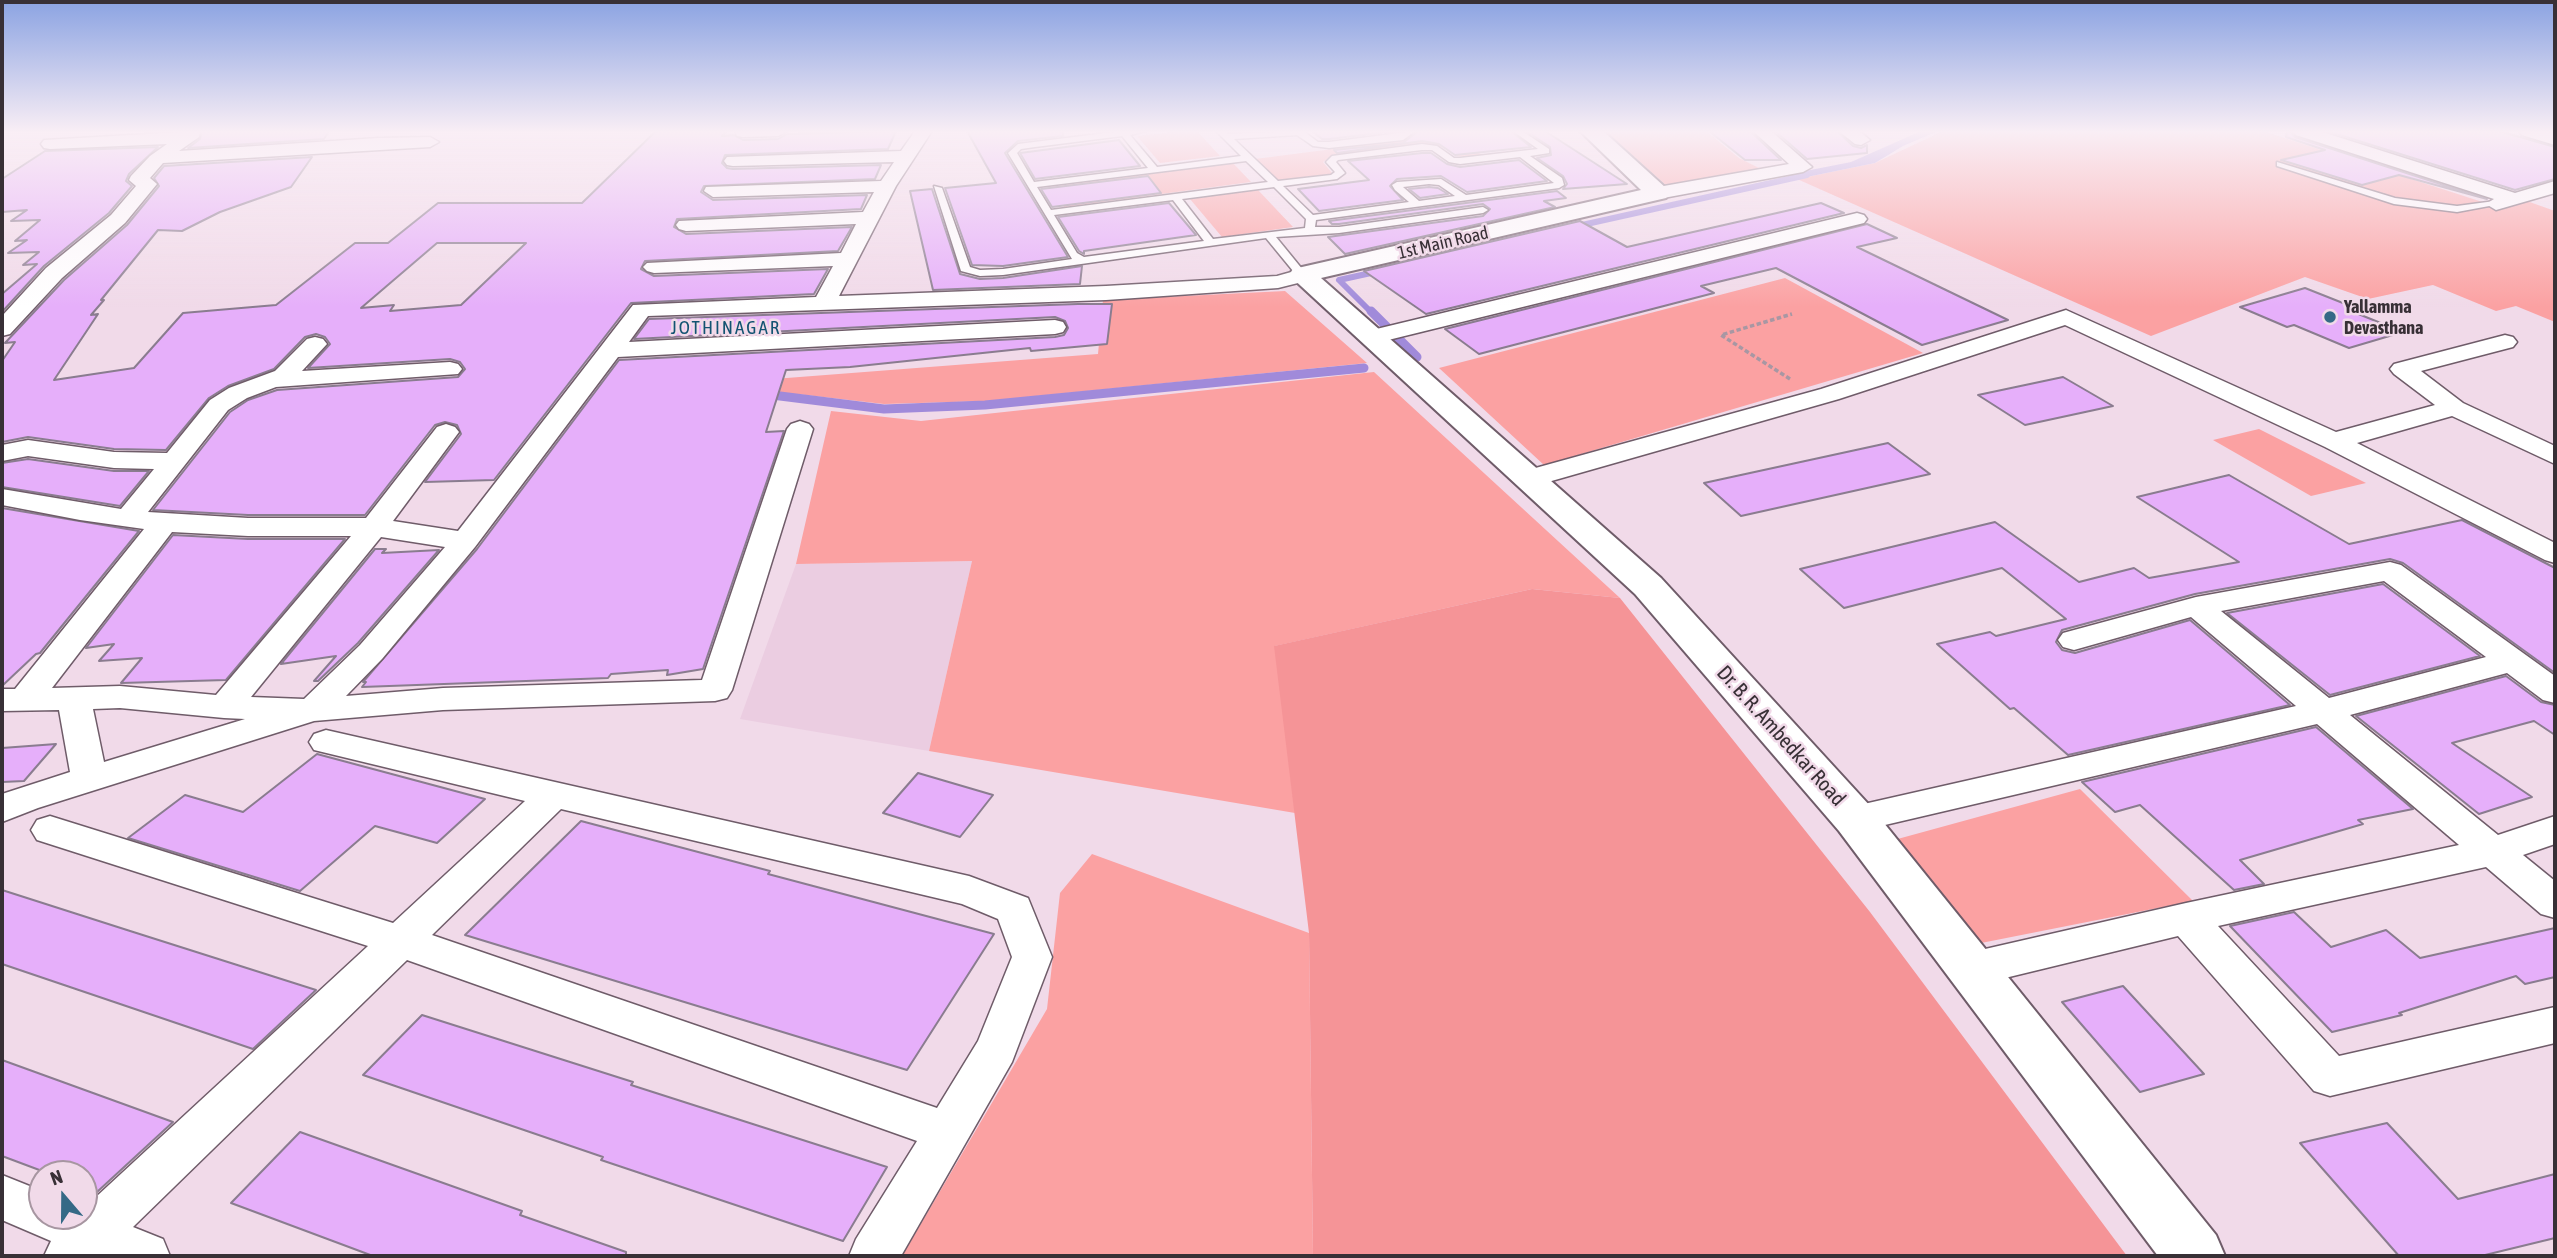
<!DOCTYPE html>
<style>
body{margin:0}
#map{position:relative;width:2557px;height:1258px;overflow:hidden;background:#f1dae9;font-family:"Asap Condensed",sans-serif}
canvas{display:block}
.frame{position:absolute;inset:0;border:4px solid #383036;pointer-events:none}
.north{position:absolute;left:28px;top:1160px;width:70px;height:70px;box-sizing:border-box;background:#f1dae9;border:2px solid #a796a1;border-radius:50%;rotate:340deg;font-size:19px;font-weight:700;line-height:28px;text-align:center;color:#383036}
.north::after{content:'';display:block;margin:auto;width:24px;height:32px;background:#356986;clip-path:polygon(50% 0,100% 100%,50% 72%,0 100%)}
</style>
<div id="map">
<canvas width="2557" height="1258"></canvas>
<div class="frame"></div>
<div class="north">N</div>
</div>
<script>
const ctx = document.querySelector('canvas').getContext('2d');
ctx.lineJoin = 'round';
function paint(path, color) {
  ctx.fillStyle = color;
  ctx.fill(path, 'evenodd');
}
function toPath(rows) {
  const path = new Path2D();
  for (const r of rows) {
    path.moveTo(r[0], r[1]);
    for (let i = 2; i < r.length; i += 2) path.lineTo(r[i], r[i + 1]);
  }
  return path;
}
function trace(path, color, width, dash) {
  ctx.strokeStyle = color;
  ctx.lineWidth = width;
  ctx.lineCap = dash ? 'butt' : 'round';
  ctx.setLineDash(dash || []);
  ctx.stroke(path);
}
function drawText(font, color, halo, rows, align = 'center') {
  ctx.font = font + ' "Asap Condensed",sans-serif';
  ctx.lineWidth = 5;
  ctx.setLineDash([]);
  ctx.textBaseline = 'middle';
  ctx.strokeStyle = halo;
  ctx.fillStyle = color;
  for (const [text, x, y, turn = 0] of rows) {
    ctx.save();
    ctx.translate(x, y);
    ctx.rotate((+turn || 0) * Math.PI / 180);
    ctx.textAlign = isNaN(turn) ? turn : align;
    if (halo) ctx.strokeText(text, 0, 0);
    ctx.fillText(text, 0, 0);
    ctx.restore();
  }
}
paint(toPath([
 [972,561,929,751,740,719,796,564]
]), '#ebcde1');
paint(toPath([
 [1182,131,1197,131,1220,156,1160,163,1137,136],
 [1422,131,1478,131,1494,143,1471,147,1482,155,1465,157,1457,156,1446,148,1421,144,1333,155,1323,162,1332,173,1329,176,1278,182,1255,159,1418,138],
 [1605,131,1706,131,1739,158,1761,169,1667,186],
 [1943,131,2263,131,2504,209,2524,200,2555,211,2555,322,2516,306,2496,311,2433,285,2368,299,2305,277,2151,336,1797,179,1875,163],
 [1233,163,1251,182,1064,207,1051,187],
 [1258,190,1293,227,1222,237,1190,199],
 [1785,278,1923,353,1544,465,1439,368],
 [1285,291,1367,363,987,401,884,404,797,394,674,398,683,386,1098,354,1103,300],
 [1374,372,1620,598,1532,589,1275,646,1295,813,929,751,972,561,796,564,831,411,921,421],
 [2259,429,2366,483,2311,496,2213,440],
 [2080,789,2193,901,1966,946,1883,843],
 [1092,854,1309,933,1313,1256,902,1256,1047,1009,1060,893]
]), '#fba1a2');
paint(toPath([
 [1532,589,1620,598,1870,912,2127,1256,1313,1256,1309,933,1274,646]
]), '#f59497');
paint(toPath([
 [1921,131,1938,131,1903,146,1875,163,1797,179,1785,175,1851,162]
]), '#a08ada');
trace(toPath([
 [1573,227,1807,175],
 [1372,313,1339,280,1380,271]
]), '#a08ada', 6);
trace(toPath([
 [1371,311,1417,357,1400,359],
 [764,394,884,409,985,405,1364,368]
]), '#a08ada', 9);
const building = toPath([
 [202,131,329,131,324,139,188,148,200,139,202,131],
 [656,131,727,131,722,136,734,135,743,140,778,139,787,134,896,131,888,149,725,155,722,163,727,168,733,169,881,165,875,179,704,186,701,192,713,200,867,195,861,209,677,219,674,227,686,234,852,227,838,251,645,261,641,269,654,276,828,269,814,294,631,303,494,480,425,482,461,434,457,425,445,422,435,425,365,515,248,515,153,510,230,412,248,400,277,390,458,377,465,369,460,362,450,359,308,368,330,344,325,337,316,334,305,337,274,369,228,386,209,398,166,450,114,449,28,437,2,442,2,361,15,342,5,343,64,280,127,225,159,186,154,178,164,166,312,157,291,187,220,212,182,231,158,230,101,300,104,300,91,315,98,314,54,380,134,368,183,313,276,305,355,243,388,243,438,203,582,203,656,131],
 [437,243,526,243,461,305,390,311,394,305,361,308,437,243],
 [967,131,1063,131,1063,136,1018,141,1005,153,1068,257,1003,266,972,265,945,188,996,183,967,131],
 [1312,131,1396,131,1329,139,1322,139,1312,131],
 [1418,131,1511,131,1531,147,1455,155,1439,144,1422,141,1337,153,1334,150,1403,143,1418,131],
 [1526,131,1545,131,1627,184,1563,189,1567,184,1563,176,1537,158,1551,155,1550,147,1526,131],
 [1709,131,1750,131,1781,160,1745,160,1709,131],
 [1775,131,1837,131,1853,146,1861,148,1867,145,1867,153,1807,159,1775,131],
 [2287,131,2290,131,2295,137,2487,199,2399,175,2362,185,2281,160,2325,150,2286,137,2287,131],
 [2327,131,2499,131,2555,147,2555,179,2515,190,2327,131],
 [1119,140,1140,166,1035,179,1020,153,1119,140],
 [158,147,129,174,126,181,132,186,109,213,44,266,2,312,2,294,37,264,23,265,39,252,8,253,27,240,15,241,40,220,11,221,27,210,2,212,2,179,45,151,158,147],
 [1422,153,1431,153,1447,164,1460,167,1519,160,1547,181,1467,192,1441,176,1397,179,1390,186,1403,200,1319,211,1298,189,1369,180,1348,161,1422,153],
 [1148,176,1161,193,1052,207,1041,189,1148,176],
 [1429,187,1438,188,1448,194,1420,198,1409,189,1429,187],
 [932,189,960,274,980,279,1003,278,1082,266,1080,284,933,290,910,191,932,189],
 [1557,191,1566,198,1544,201,1555,207,1345,254,1328,237,1483,216,1490,209,1483,204,1339,224,1332,224,1329,221,1557,191],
 [1169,203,1196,235,1084,251,1084,254,1079,251,1058,217,1169,203],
 [1821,203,1844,213,1426,314,1364,271,1580,221,1627,247,1821,203],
 [1867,224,1897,238,1857,247,2008,320,1922,345,1776,268,1701,286,1714,293,1479,354,1445,329,1867,224],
 [2305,288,2353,307,2346,309,2403,332,2349,348,2294,325,2287,327,2240,307,2305,288],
 [1078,304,1112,304,1107,344,1031,351,1030,348,850,367,786,370,766,432,784,431,703,669,667,675,668,670,611,674,608,678,362,687,366,682,363,682,477,549,619,360,1055,337,1064,335,1068,328,1065,321,1055,317,634,339,649,319,1078,304],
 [2063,377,2113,406,2025,425,1978,395,2063,377],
 [1888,443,1930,474,1741,516,1704,483,1888,443],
 [28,459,114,471,149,471,120,506,2,487,2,463,28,459],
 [2229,475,2349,544,2462,520,2555,568,2555,673,2403,563,2390,559,2195,594,2062,630,2056,642,2062,650,2075,653,2190,620,2290,705,2068,755,2014,708,2010,709,1937,644,1990,632,1996,636,2066,619,2002,568,1844,608,1800,569,1995,522,2079,582,2134,568,2149,578,2239,562,2137,497,2229,475],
 [2,508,139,531,40,653,36,654,2,686,2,508],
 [173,535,248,539,345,539,226,680,121,683,142,658,99,661,114,644,86,648,173,535],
 [375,549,386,549,382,553,439,550,358,643,318,681,314,681,336,656,281,664,375,549],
 [2383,584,2480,656,2330,695,2227,613,2383,584],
 [2506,676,2541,702,2555,705,2555,735,2534,721,2452,743,2532,797,2479,814,2356,716,2506,676],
 [2316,727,2413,809,2358,820,2363,824,2240,860,2264,884,2234,890,2140,805,2115,812,2082,782,2316,727],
 [56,744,24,781,2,782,2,748,56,744],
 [317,754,485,799,437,843,375,826,300,891,128,838,185,795,243,812,317,754],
 [918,773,993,795,960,837,883,813,918,773],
 [581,821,770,871,768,874,994,934,907,1070,465,935,581,821],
 [2,890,127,930,316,990,253,1049,2,964,2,890],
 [2294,912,2331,947,2386,930,2420,958,2555,928,2555,977,2525,984,2516,976,2399,1013,2402,1015,2332,1032,2230,926,2294,912],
 [2123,986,2204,1074,2140,1092,2062,1002,2123,986],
 [422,1015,633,1082,631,1085,887,1167,843,1241,601,1160,603,1157,363,1075,422,1015],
 [2,1060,173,1122,97,1192,84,1187,84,1174,50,1174,2,1156,2,1060],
 [2387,1123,2458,1199,2555,1174,2555,1238,2481,1256,2399,1256,2300,1143,2387,1123],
 [300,1132,522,1211,520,1215,626,1252,626,1256,373,1256,231,1203,300,1132]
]);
paint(building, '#e6affa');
trace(building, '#8a7c8f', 2);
const service = toPath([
 [1122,131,1146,131,1130,135,1157,167,1241,156,1216,131,1225,131,1228,134,1303,131,1318,142,1329,142,1415,131,1403,140,1329,148,1313,146,1297,135,1234,139,1278,181,1331,175,1335,172,1326,162,1332,156,1422,144,1437,146,1454,158,1460,158,1538,149,1513,131,1522,131,1549,149,1549,153,1530,156,1562,178,1564,185,1559,188,1316,220,1315,227,1339,227,1483,207,1488,210,1483,213,1339,233,1276,237,1307,275,1302,278,1298,277,1266,238,1003,275,980,276,961,271,934,186,942,188,970,267,980,270,1003,269,1072,259,1008,153,1018,144,1122,131],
 [1122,136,1148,168,1034,182,1017,153,1021,149,1035,147,1122,136],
 [1422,150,1432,150,1449,162,1460,164,1520,157,1554,183,1466,195,1441,179,1397,182,1392,185,1395,190,1409,202,1313,215,1283,186,1337,179,1345,173,1336,162,1338,160,1422,150],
 [1246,161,1268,182,1051,210,1037,187,1246,161],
 [1429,184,1439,185,1455,196,1419,201,1403,187,1429,184],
 [1274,187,1306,219,1305,228,1213,239,1182,199,1274,187],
 [1173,200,1204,241,1084,257,1077,253,1054,215,1173,200],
 [2277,162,2395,198,2457,206,2495,201,2500,204,2457,212,2394,204,2277,166,2277,162]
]);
const minor = toPath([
 [200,131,199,137,179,151,378,138,430,137,439,142,430,147,163,163,150,178,157,184,125,223,62,278,10,334,2,336,2,316,46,268,111,215,136,186,129,180,131,176,150,156,167,144,50,149,44,148,41,144,44,140,200,131],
 [735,131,787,131,778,136,743,137,737,136,735,131],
 [915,131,932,131,896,186,839,296,1106,286,1277,276,1302,269,1310,270,1313,275,1310,280,1278,288,1106,300,648,316,629,342,1055,320,1063,322,1066,327,1063,332,1055,334,618,357,475,547,382,659,346,696,443,688,702,680,787,429,791,424,800,421,809,424,813,429,732,690,727,698,715,701,443,710,314,721,38,808,2,822,2,794,70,772,59,710,2,711,2,689,15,689,144,529,80,520,2,505,2,489,121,509,154,469,114,468,28,456,2,461,2,445,28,440,114,452,167,453,210,400,229,388,275,371,307,339,315,337,323,339,327,344,302,371,450,362,458,364,462,369,458,374,276,387,247,398,228,410,148,512,248,518,366,518,437,427,446,424,455,427,459,432,393,521,458,531,633,305,816,297,833,266,654,273,647,271,643,267,647,263,841,253,856,224,686,231,679,229,676,225,679,221,863,212,874,192,713,197,704,191,706,187,881,181,894,162,733,166,727,165,724,161,727,157,901,151,915,131],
 [172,532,248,536,351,536,216,695,120,686,52,688,172,532],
 [381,537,445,547,360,645,304,699,251,697,381,537],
 [120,708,224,718,245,719,104,762,93,709,120,708],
 [1753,131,1771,131,1812,167,1803,172,1658,199,1649,193,1658,187,1789,164,1753,131],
 [1839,131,1859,131,1870,140,1861,145,1855,144,1839,131],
 [2293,131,2319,131,2515,193,2555,181,2555,193,2496,210,2486,204,2494,199,2296,135,2293,131],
 [2519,131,2545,131,2555,134,2555,145,2522,135,2519,131],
 [1857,213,1864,215,1867,219,1864,223,1372,344,1364,342,1360,337,1364,332,1857,213],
 [2066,310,2336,432,2435,405,2394,374,2390,369,2394,364,2505,335,2513,337,2517,342,2513,347,2421,371,2463,403,2555,446,2555,464,2452,416,2357,443,2555,543,2555,563,2545,560,2325,447,2065,325,1839,399,1541,484,1531,486,1521,484,1517,478,1521,472,1821,389,2066,310],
 [2390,562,2401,565,2555,676,2555,703,2543,700,2507,673,2350,715,2498,835,2555,816,2555,844,2523,855,2555,881,2555,918,2541,914,2486,867,2218,926,2339,1056,2555,1007,2555,1043,2330,1096,2314,1091,2178,936,1972,986,1957,981,1951,969,1957,957,1972,952,2186,903,2459,845,2317,724,1855,832,1842,828,1837,819,1842,810,1855,806,2296,706,2191,617,2074,650,2063,647,2058,640,2063,633,2196,597,2390,562],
 [2384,581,2486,657,2329,698,2221,611,2384,581],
 [326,730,969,876,1028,898,1052,957,1012,1062,901,1256,849,1256,856,1239,917,1141,407,960,133,1227,163,1239,170,1256,44,1256,51,1241,2,1220,2,1175,42,1191,42,1216,84,1216,84,1208,368,946,37,840,31,830,37,820,50,816,393,923,525,801,314,750,309,742,314,734,326,730],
 [561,809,962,904,998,919,1012,957,978,1041,937,1108,432,935,561,809]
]);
const tertiary = toPath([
 [1580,131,1603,131,1666,188,1670,193,1666,198,1321,278,1661,578,1871,807,2216,1235,2225,1256,2158,1256,1839,831,1635,594,1289,275,1293,269,1302,267,1641,190,1580,131]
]);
trace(service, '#6f5c69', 3);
trace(minor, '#6f5c69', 3);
trace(tertiary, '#6f5c69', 4);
trace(toPath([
 [1790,379,1721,335,1792,314]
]), '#a897a3', 3.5, [4.5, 2.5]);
paint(service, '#fff');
paint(minor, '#fff');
paint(tertiary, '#fff');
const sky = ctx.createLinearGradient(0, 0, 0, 307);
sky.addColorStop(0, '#8ba3e2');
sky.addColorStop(0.43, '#f9eef5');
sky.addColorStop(1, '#f9eef500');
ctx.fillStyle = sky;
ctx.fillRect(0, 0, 2557, 307);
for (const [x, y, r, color] of [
 [2330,317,7,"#356986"]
]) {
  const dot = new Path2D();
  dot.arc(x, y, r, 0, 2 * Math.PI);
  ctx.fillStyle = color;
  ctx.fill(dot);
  trace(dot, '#f1dae9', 2.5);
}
drawText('18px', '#383036', '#f1dae9', [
 ["1st Main Road",1443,243,-13]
]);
drawText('bold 18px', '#383036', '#f1dae9', [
 ["Yallamma",2344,307],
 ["Devasthana",2344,328]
], 'left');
ctx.letterSpacing = '2px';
drawText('19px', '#125372', '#f1dae9', [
 ["JOTHINAGAR",726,328]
]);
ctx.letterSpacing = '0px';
drawText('21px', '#383036', '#f1dae9', [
 ["Dr. B. R. Ambedkar Road",1781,736,48]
]);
</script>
